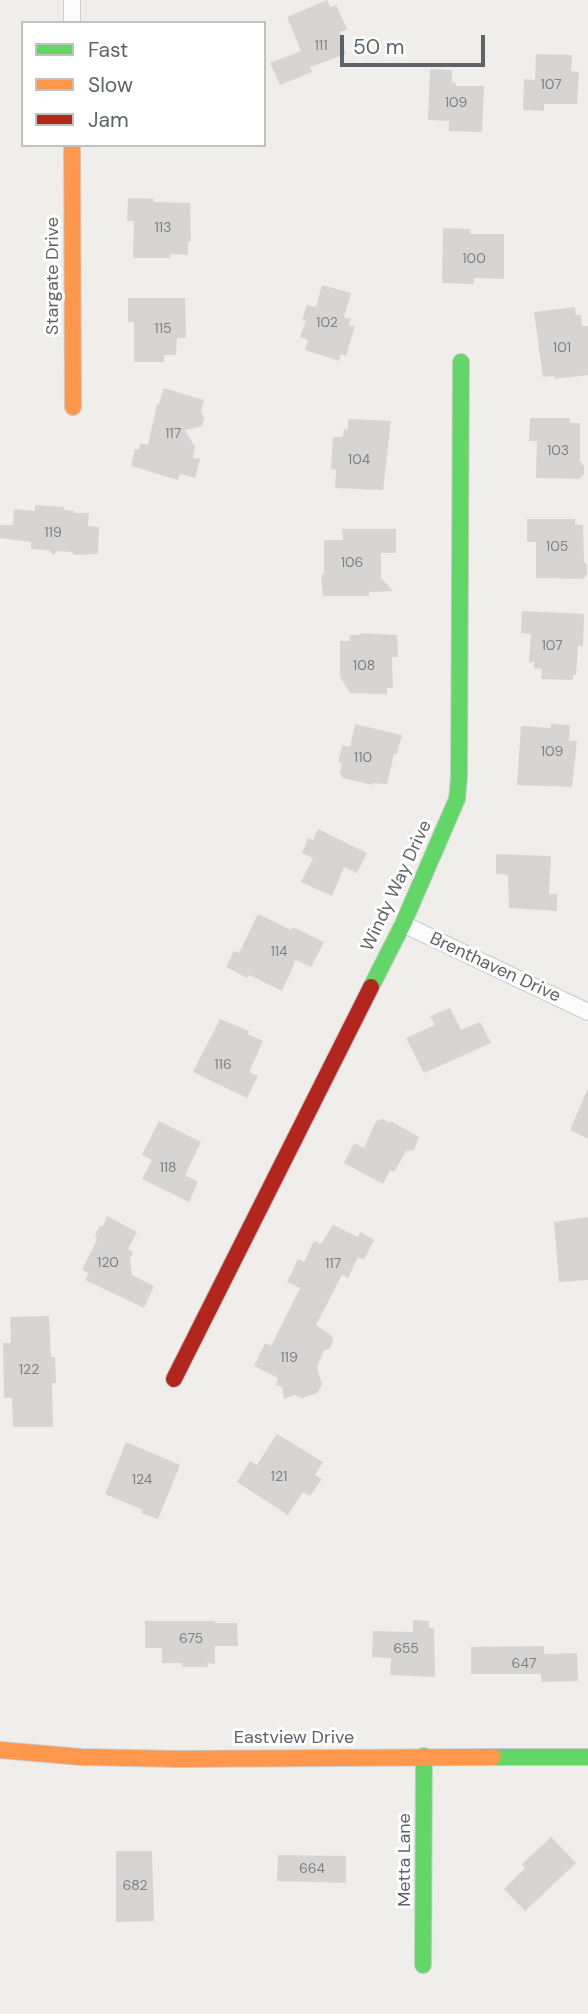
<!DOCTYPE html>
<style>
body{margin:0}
#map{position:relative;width:588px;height:2014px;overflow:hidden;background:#efeeea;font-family:"DM Sans",sans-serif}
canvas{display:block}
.legend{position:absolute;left:21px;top:21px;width:245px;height:126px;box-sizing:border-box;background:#fff;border:2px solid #bfc1c3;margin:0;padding:9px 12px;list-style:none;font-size:21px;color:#5f6368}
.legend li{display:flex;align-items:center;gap:14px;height:35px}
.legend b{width:35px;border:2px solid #bfc1c3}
.scale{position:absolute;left:340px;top:35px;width:145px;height:32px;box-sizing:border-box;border:4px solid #5f6368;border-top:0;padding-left:9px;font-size:21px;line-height:24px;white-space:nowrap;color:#5f6368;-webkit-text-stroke:5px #fff;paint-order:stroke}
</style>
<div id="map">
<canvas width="588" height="2014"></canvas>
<ul class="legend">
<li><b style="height:9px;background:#63d668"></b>Fast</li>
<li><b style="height:9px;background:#ff974d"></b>Slow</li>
<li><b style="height:9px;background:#b3261e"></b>Jam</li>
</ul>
<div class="scale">50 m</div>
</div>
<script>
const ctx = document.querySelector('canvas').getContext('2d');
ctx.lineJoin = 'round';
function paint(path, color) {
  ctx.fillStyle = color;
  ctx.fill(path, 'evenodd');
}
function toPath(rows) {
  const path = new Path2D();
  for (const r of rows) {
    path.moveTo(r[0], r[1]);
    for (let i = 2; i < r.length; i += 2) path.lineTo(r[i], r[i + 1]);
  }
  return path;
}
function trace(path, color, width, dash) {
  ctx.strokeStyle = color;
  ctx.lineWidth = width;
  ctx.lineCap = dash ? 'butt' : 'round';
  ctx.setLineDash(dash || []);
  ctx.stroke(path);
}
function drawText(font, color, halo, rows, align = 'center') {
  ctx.font = font + ' "DM Sans",sans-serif';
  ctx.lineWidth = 6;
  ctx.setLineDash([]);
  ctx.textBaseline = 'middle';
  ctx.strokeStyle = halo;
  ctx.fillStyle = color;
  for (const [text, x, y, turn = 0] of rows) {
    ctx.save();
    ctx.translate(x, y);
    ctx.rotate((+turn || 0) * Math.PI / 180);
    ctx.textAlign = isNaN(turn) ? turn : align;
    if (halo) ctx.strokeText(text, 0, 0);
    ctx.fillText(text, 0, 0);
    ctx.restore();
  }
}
paint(toPath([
 [327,0,330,7,336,5,347,29,340,32,343,39,340,40,346,54,310,67,312,72,280,85,270,63,301,51,287,17],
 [536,54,572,55,571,71,579,72,577,104,544,104,544,111,523,110,524,79,535,80],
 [430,69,452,70,452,82,456,83,456,86,484,86,482,132,449,131,449,121,428,120],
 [128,198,154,199,154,202,190,203,191,241,188,242,188,255,171,254,170,258,133,258,134,221,127,221],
 [443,228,470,229,470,234,504,234,504,279,474,278,474,284,442,283],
 [322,285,351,293,344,317,351,319,349,325,355,326,346,356,341,354,339,361,305,350,308,340,300,337,306,321,302,320,307,305,316,307],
 [128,298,185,298,186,338,177,338,176,355,164,355,164,362,134,362,134,322,128,322],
 [575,307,576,315,581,315,582,326,588,326,588,375,554,379,554,376,543,377,534,312],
 [164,388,204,400,201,411,204,418,202,426,185,430,195,447,193,458,200,459,195,478,180,474,178,480,131,466,135,449,139,450,140,443,148,445,157,404,159,404],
 [530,418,570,418,570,423,580,423,580,461,584,466,584,474,579,479,536,478,537,441,529,441],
 [348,419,391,421,383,490,335,488,336,470,331,469,333,437,343,437,344,429,348,430],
 [35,505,64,507,64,510,74,511,74,513,89,513,88,526,99,527,98,554,74,555,72,552,58,551,53,555,49,550,31,549,31,542,0,538,0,525,13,525,14,509,35,511],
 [527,519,575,519,575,525,583,525,584,562,587,565,587,574,583,579,536,578,536,542,527,542],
 [342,529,396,529,396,553,381,553,381,578,393,591,369,592,369,596,323,596,321,576,324,573,324,540,343,540],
 [522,611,584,614,583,646,578,646,576,675,573,675,573,680,541,679,542,669,534,668,534,662,529,662,531,634,521,633],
 [361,633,397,635,398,657,392,657,393,688,387,688,387,694,350,693,340,677,340,641,350,641,349,635,359,635],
 [355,724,402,735,397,754,394,754,387,784,372,783,372,785,343,778,340,773,342,763,338,762,342,745,350,747],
 [551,724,570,725,569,741,577,741,572,787,517,785,521,726,551,728],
 [318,829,367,853,357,873,344,867,332,896,301,882,313,858,302,853,308,838,313,840],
 [496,854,551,856,549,894,557,894,557,911,509,908,508,875,496,874],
 [258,914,291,930,293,927,324,942,311,967,296,960,282,991,249,975,247,978,226,967,234,951,239,953],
 [450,1008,461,1030,480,1022,491,1043,424,1073,406,1038,435,1025,430,1016],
 [220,1019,249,1031,248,1034,263,1041,249,1072,258,1076,247,1098,193,1072],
 [588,1088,588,1139,570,1130],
 [383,1119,390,1123,391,1121,419,1137,414,1150,406,1151,394,1172,390,1170,383,1184,344,1163,354,1143,364,1148,376,1121],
 [159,1121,201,1142,185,1175,198,1182,189,1202,142,1179,152,1160,142,1155],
 [107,1216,137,1232,128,1249,133,1252,130,1260,132,1275,154,1286,144,1308,85,1280,89,1273,82,1270,97,1240,95,1235,99,1227,104,1225],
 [588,1217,588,1280,559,1282,554,1222],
 [333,1225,358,1237,360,1232,374,1240,364,1260,358,1257,348,1278,342,1275,316,1325,332,1336,333,1342,329,1349,324,1351,317,1367,322,1385,317,1393,302,1398,294,1395,284,1399,282,1387,276,1385,278,1378,254,1366,265,1343,271,1346,300,1288,287,1282,298,1259,304,1262,314,1241,321,1244],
 [49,1316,51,1357,55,1357,56,1383,52,1383,53,1427,13,1427,12,1398,4,1398,3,1343,11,1343,10,1317],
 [277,1434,323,1462,315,1475,322,1479,310,1496,303,1492,288,1515,237,1482,250,1461,257,1465],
 [126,1442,180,1465,158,1519,141,1513,143,1510,105,1494],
 [413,1620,429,1621,429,1628,434,1628,435,1677,390,1675,391,1658,372,1657,373,1631,413,1632],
 [145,1621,215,1621,215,1623,237,1623,238,1646,215,1646,215,1664,207,1663,208,1667,182,1667,182,1663,162,1663,162,1648,145,1648],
 [544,1646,544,1654,577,1653,578,1681,541,1682,541,1674,471,1674,471,1647],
 [551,1837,576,1863,525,1911,504,1889,525,1868,522,1864],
 [116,1851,152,1851,154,1921,116,1922],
 [278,1855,346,1856,346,1883,277,1881]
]), '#d6d5d3');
const street = toPath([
 [72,23,72,0],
 [403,924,588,1012]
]);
const fast = toPath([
 [371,987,403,924,457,799,459,777,461,362],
 [493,1757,588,1757],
 [423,1965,424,1756]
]);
const slow = toPath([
 [72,145,73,407],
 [0,1750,81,1757,177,1759,493,1757]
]);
const jam = toPath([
 [174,1379,371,987]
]);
trace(street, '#cbcccc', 18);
trace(fast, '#cacacb', 18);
trace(slow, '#cacacb', 18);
trace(jam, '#cacacb', 18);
trace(street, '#fdfcfc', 16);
trace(fast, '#63d668', 16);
trace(slow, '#ff974d', 16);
trace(jam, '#b3261e', 16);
drawText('14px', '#7e8184', null, [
 ["111",321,46],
 ["107",551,85],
 ["109",456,103],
 ["113",163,228],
 ["100",474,259],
 ["102",327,323],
 ["115",163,329],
 ["101",562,348],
 ["117",173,434],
 ["103",558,451],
 ["104",359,460],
 ["119",53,533],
 ["105",557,547],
 ["106",352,563],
 ["107",552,646],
 ["108",364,666],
 ["109",552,752],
 ["110",363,758],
 ["114",279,952],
 ["116",223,1065],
 ["118",168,1168],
 ["120",108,1263],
 ["117",333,1264],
 ["119",289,1358],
 ["122",29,1370],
 ["121",279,1477],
 ["124",142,1480],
 ["675",191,1639],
 ["655",406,1649],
 ["647",524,1664],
 ["664",312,1869],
 ["682",135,1886]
]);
drawText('18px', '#5f6368', '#fff', [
 ["Stargate Drive",53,276,-90],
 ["Windy Way Drive",397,886,-65],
 ["Brenthaven Drive",495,968,25],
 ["Eastview Drive",294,1738],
 ["Metta Lane",405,1860,-90]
]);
</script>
